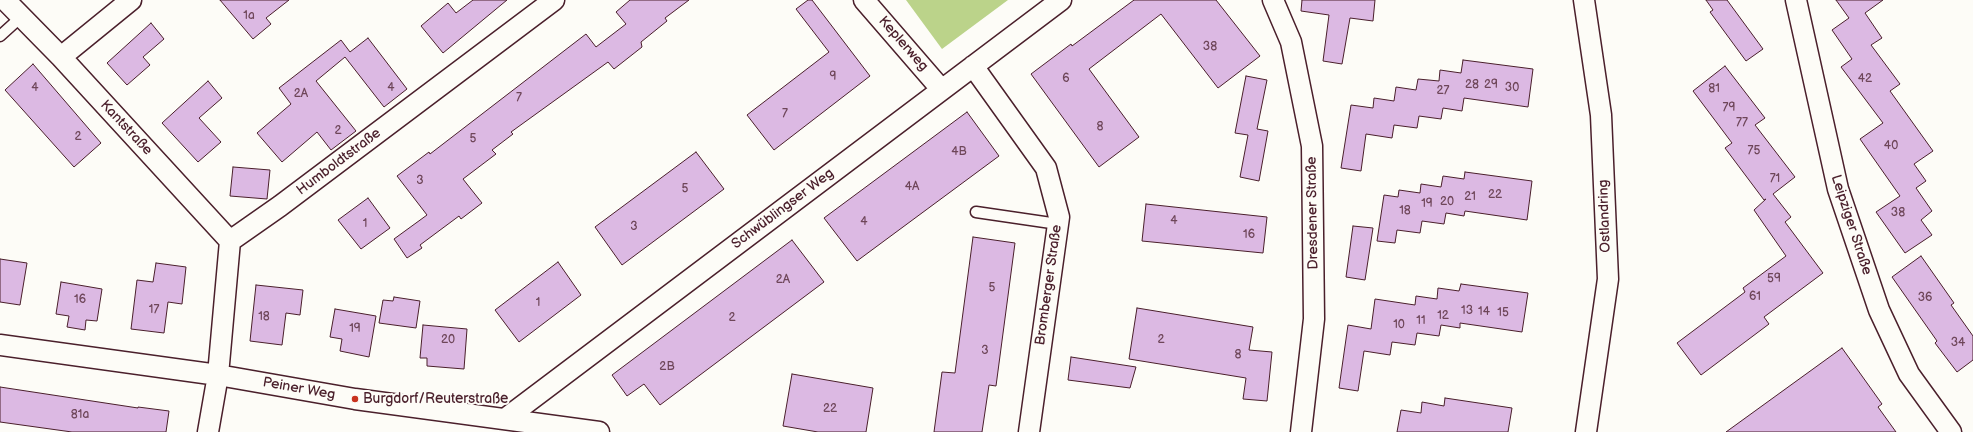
<!DOCTYPE html>
<meta charset="utf-8">
<style>
body{margin:0}
canvas{display:block;background:#fdfcf7}
</style>
<canvas width="1973" height="432"></canvas>
<script>
const ctx = document.querySelector('canvas').getContext('2d');
ctx.lineJoin = 'round';
function paint(path, color) {
  ctx.fillStyle = color;
  ctx.fill(path, 'evenodd');
}
function toPath(rows) {
  const path = new Path2D();
  for (const r of rows) {
    path.moveTo(r[0], r[1]);
    for (let i = 2; i < r.length; i += 2) path.lineTo(r[i], r[i + 1]);
  }
  return path;
}
function trace(path, color, width, dash) {
  ctx.strokeStyle = color;
  ctx.lineWidth = width;
  ctx.lineCap = dash ? 'butt' : 'round';
  ctx.setLineDash(dash || []);
  ctx.stroke(path);
}
function drawText(font, color, halo, rows, align = 'center') {
  ctx.font = font + ' "Balsamiq Sans",sans-serif';
  ctx.lineWidth = 4;
  ctx.setLineDash([]);
  ctx.textBaseline = 'middle';
  ctx.strokeStyle = halo;
  ctx.fillStyle = color;
  for (const [text, x, y, turn = 0] of rows) {
    ctx.save();
    ctx.translate(x, y);
    ctx.rotate((+turn || 0) * Math.PI / 180);
    ctx.textAlign = isNaN(turn) ? turn : align;
    if (halo) ctx.strokeText(text, 0, 0);
    ctx.fillText(text, 0, 0);
    ctx.restore();
  }
}
paint(toPath([
 [906,0,1008,0,942,49]
]), '#bbd38a');
const building = toPath([
 [220,0,289,0,266,18,271,24,253,39,220,0],
 [473,0,507,0,443,53,421,26,448,3,456,13,473,0],
 [630,0,689,0,665,18,667,21,641,42,642,47,614,69,608,62,511,132,513,134,492,150,496,154,463,179,482,203,461,219,459,216,420,245,422,248,407,258,394,239,427,215,397,176,429,152,430,154,586,34,596,47,626,24,616,12,630,0],
 [808,0,812,0,870,76,774,150,747,115,829,52,796,9,808,0],
 [1134,0,1216,0,1260,56,1218,88,1161,14,1089,69,1139,137,1099,167,1031,74,1071,44,1072,46,1134,0],
 [1302,0,1375,0,1373,21,1350,18,1342,64,1323,61,1329,15,1301,11,1302,0],
 [1706,0,1727,0,1763,49,1746,61,1710,12,1713,10,1706,0],
 [1836,0,1883,0,1865,13,1882,38,1871,45,1900,84,1890,91,1933,151,1914,164,1926,181,1916,188,1932,211,1921,220,1932,235,1905,253,1876,212,1900,196,1860,139,1883,123,1841,67,1852,59,1832,30,1849,18,1836,0],
 [151,23,164,39,143,57,150,65,127,85,107,63,151,23],
 [368,38,407,89,384,107,345,57,316,81,356,131,331,150,317,132,282,162,257,133,291,104,279,88,341,40,350,52,368,38],
 [1463,60,1533,69,1528,107,1464,98,1462,111,1443,108,1441,119,1419,116,1417,128,1394,125,1392,138,1366,134,1361,171,1341,168,1351,105,1373,108,1374,98,1394,101,1396,87,1416,90,1418,79,1439,81,1440,70,1461,73,1463,60],
 [33,64,101,143,74,167,5,90,33,64],
 [1725,66,1765,118,1755,125,1795,177,1773,194,1791,217,1785,222,1823,273,1764,317,1769,324,1701,375,1677,343,1745,292,1743,288,1786,256,1754,210,1766,199,1764,200,1725,148,1732,143,1693,91,1725,66],
 [1246,76,1267,80,1257,129,1268,131,1259,181,1240,177,1248,135,1235,133,1246,76],
 [208,81,222,98,199,118,221,142,198,162,162,123,208,81],
 [967,112,999,156,857,261,824,218,967,112],
 [696,152,724,189,622,265,595,227,696,152],
 [233,167,270,170,267,199,230,196,233,167],
 [1465,172,1532,181,1527,220,1465,211,1464,216,1446,213,1444,224,1422,221,1420,233,1397,230,1395,243,1377,241,1384,195,1398,197,1399,190,1420,193,1421,184,1441,187,1443,176,1464,179,1465,172],
 [368,198,390,228,361,249,338,220,368,198],
 [1146,204,1267,217,1263,253,1142,241,1146,204],
 [1353,226,1373,228,1365,280,1346,277,1353,226],
 [973,237,1015,243,996,386,989,385,982,432,934,432,942,372,955,373,973,237],
 [792,240,824,282,660,405,644,384,627,396,612,375,792,240],
 [1921,256,1954,303,1951,305,1973,336,1973,360,1957,372,1935,343,1937,341,1892,277,1921,256],
 [0,259,27,263,20,305,0,302,0,259],
 [558,262,581,295,519,342,495,310,558,262],
 [156,263,186,267,182,304,168,302,164,333,131,329,137,280,153,282,156,263],
 [61,282,102,289,97,321,86,320,85,330,67,327,69,316,56,314,61,282],
 [1461,284,1528,293,1522,332,1460,323,1460,328,1441,325,1439,336,1417,333,1415,345,1392,342,1390,355,1364,351,1358,391,1339,388,1348,325,1371,329,1375,299,1415,305,1416,296,1437,299,1438,288,1459,291,1461,284],
 [256,285,303,290,300,315,286,313,282,345,250,341,256,285],
 [394,297,420,301,416,328,379,323,383,300,393,301,394,297],
 [1137,308,1253,327,1249,350,1272,352,1267,401,1243,399,1246,378,1129,359,1137,308],
 [335,309,376,316,369,357,340,351,342,339,330,337,335,309],
 [423,325,467,329,464,369,427,366,427,358,420,358,423,325],
 [1842,348,1882,404,1878,407,1896,432,1726,432,1842,348],
 [1071,357,1136,367,1130,388,1068,380,1071,357],
 [792,374,873,388,866,432,818,432,783,426,792,374],
 [0,387,138,408,138,407,169,411,166,432,72,432,0,422,0,387],
 [1445,398,1512,408,1508,432,1397,432,1401,410,1421,413,1422,402,1444,406,1445,398]
]);
paint(building, '#dcb9e3');
trace(building, '#4a1f2b', 1);
const lane = toPath([
 [0,36,21,17],
 [976,212,1058,224]
]);
const street = toPath([
 [5,0,61,57,230,241],
 [864,0,941,89],
 [1273,0,1291,42,1312,146,1314,319,1301,432],
 [1584,0,1601,115,1608,279,1586,432],
 [1796,0,1838,189,1879,310,1909,374,1951,432],
 [61,57,131,0],
 [973,66,1046,168,1059,217,1029,432],
 [0,345,218,375,355,399,599,432],
 [505,419,1061,0],
 [208,432,218,375,230,241,280,206,554,0]
]);
trace(lane, '#4a1f2b', 13);
trace(street, '#4a1f2b', 23);
trace(lane, '#fdfcf7', 10);
trace(street, '#fdfcf7', 20);
for (const [x, y, r, color] of [
 [355,399,4,"#c8321e"]
]) {
  const dot = new Path2D();
  dot.arc(x, y, r, 0, 2 * Math.PI);
  ctx.fillStyle = color;
  ctx.fill(dot);
  trace(dot, '#fdfcf7', 1.5);
}
drawText('12px', '#6e4659', null, [
 ["1a",249,16],
 ["38",1210,47],
 ["9",833,77],
 ["6",1066,79],
 ["42",1865,79],
 ["28",1472,85],
 ["29",1491,85],
 ["4",35,88],
 ["4",391,88],
 ["30",1512,88],
 ["81",1714,89],
 ["27",1443,91],
 ["2A",301,94],
 ["7",519,98],
 ["79",1729,108],
 ["7",785,114],
 ["77",1742,123],
 ["8",1100,127],
 ["2",338,131],
 ["2",78,137],
 ["5",473,139],
 ["40",1891,146],
 ["75",1754,151],
 ["4B",959,152],
 ["71",1775,179],
 ["3",420,181],
 ["4A",912,187],
 ["5",685,189],
 ["22",1495,195],
 ["21",1470,197],
 ["20",1447,202],
 ["19",1427,204],
 ["18",1405,211],
 ["38",1898,213],
 ["4",1174,221],
 ["4",864,222],
 ["1",365,224],
 ["3",634,227],
 ["16",1249,235],
 ["59",1774,279],
 ["2A",783,280],
 ["5",992,288],
 ["61",1755,297],
 ["36",1925,298],
 ["16",80,300],
 ["1",538,303],
 ["17",154,310],
 ["13",1467,311],
 ["14",1484,312],
 ["15",1503,313],
 ["12",1443,316],
 ["18",264,317],
 ["2",732,318],
 ["11",1421,321],
 ["10",1399,325],
 ["19",355,329],
 ["20",448,340],
 ["2",1161,340],
 ["34",1958,343],
 ["3",985,351],
 ["8",1238,355],
 ["2B",667,367],
 ["22",830,409],
 ["81a",80,415]
]);
drawText('14px', '#4a1f2b', '#fdfcf7', [
 ["Keplerweg",903,44,49],
 ["Kantstraße",126,128,47],
 ["Humboldtstraße",339,162,-37],
 ["Schwüblingser Weg",783,209,-37],
 ["Dresdener Straße",1313,213,-91],
 ["Ostlandring",1605,216,-92],
 ["Leipziger Straße",1851,225,72],
 ["Bromberger Straße",1049,285,-82],
 ["Peiner Weg",299,389,10]
]);
drawText('14px', '#4a1f2b', '#fdfcf7', [
 ["Burgdorf/Reuterstraße",363,399]
], 'left');
</script>
